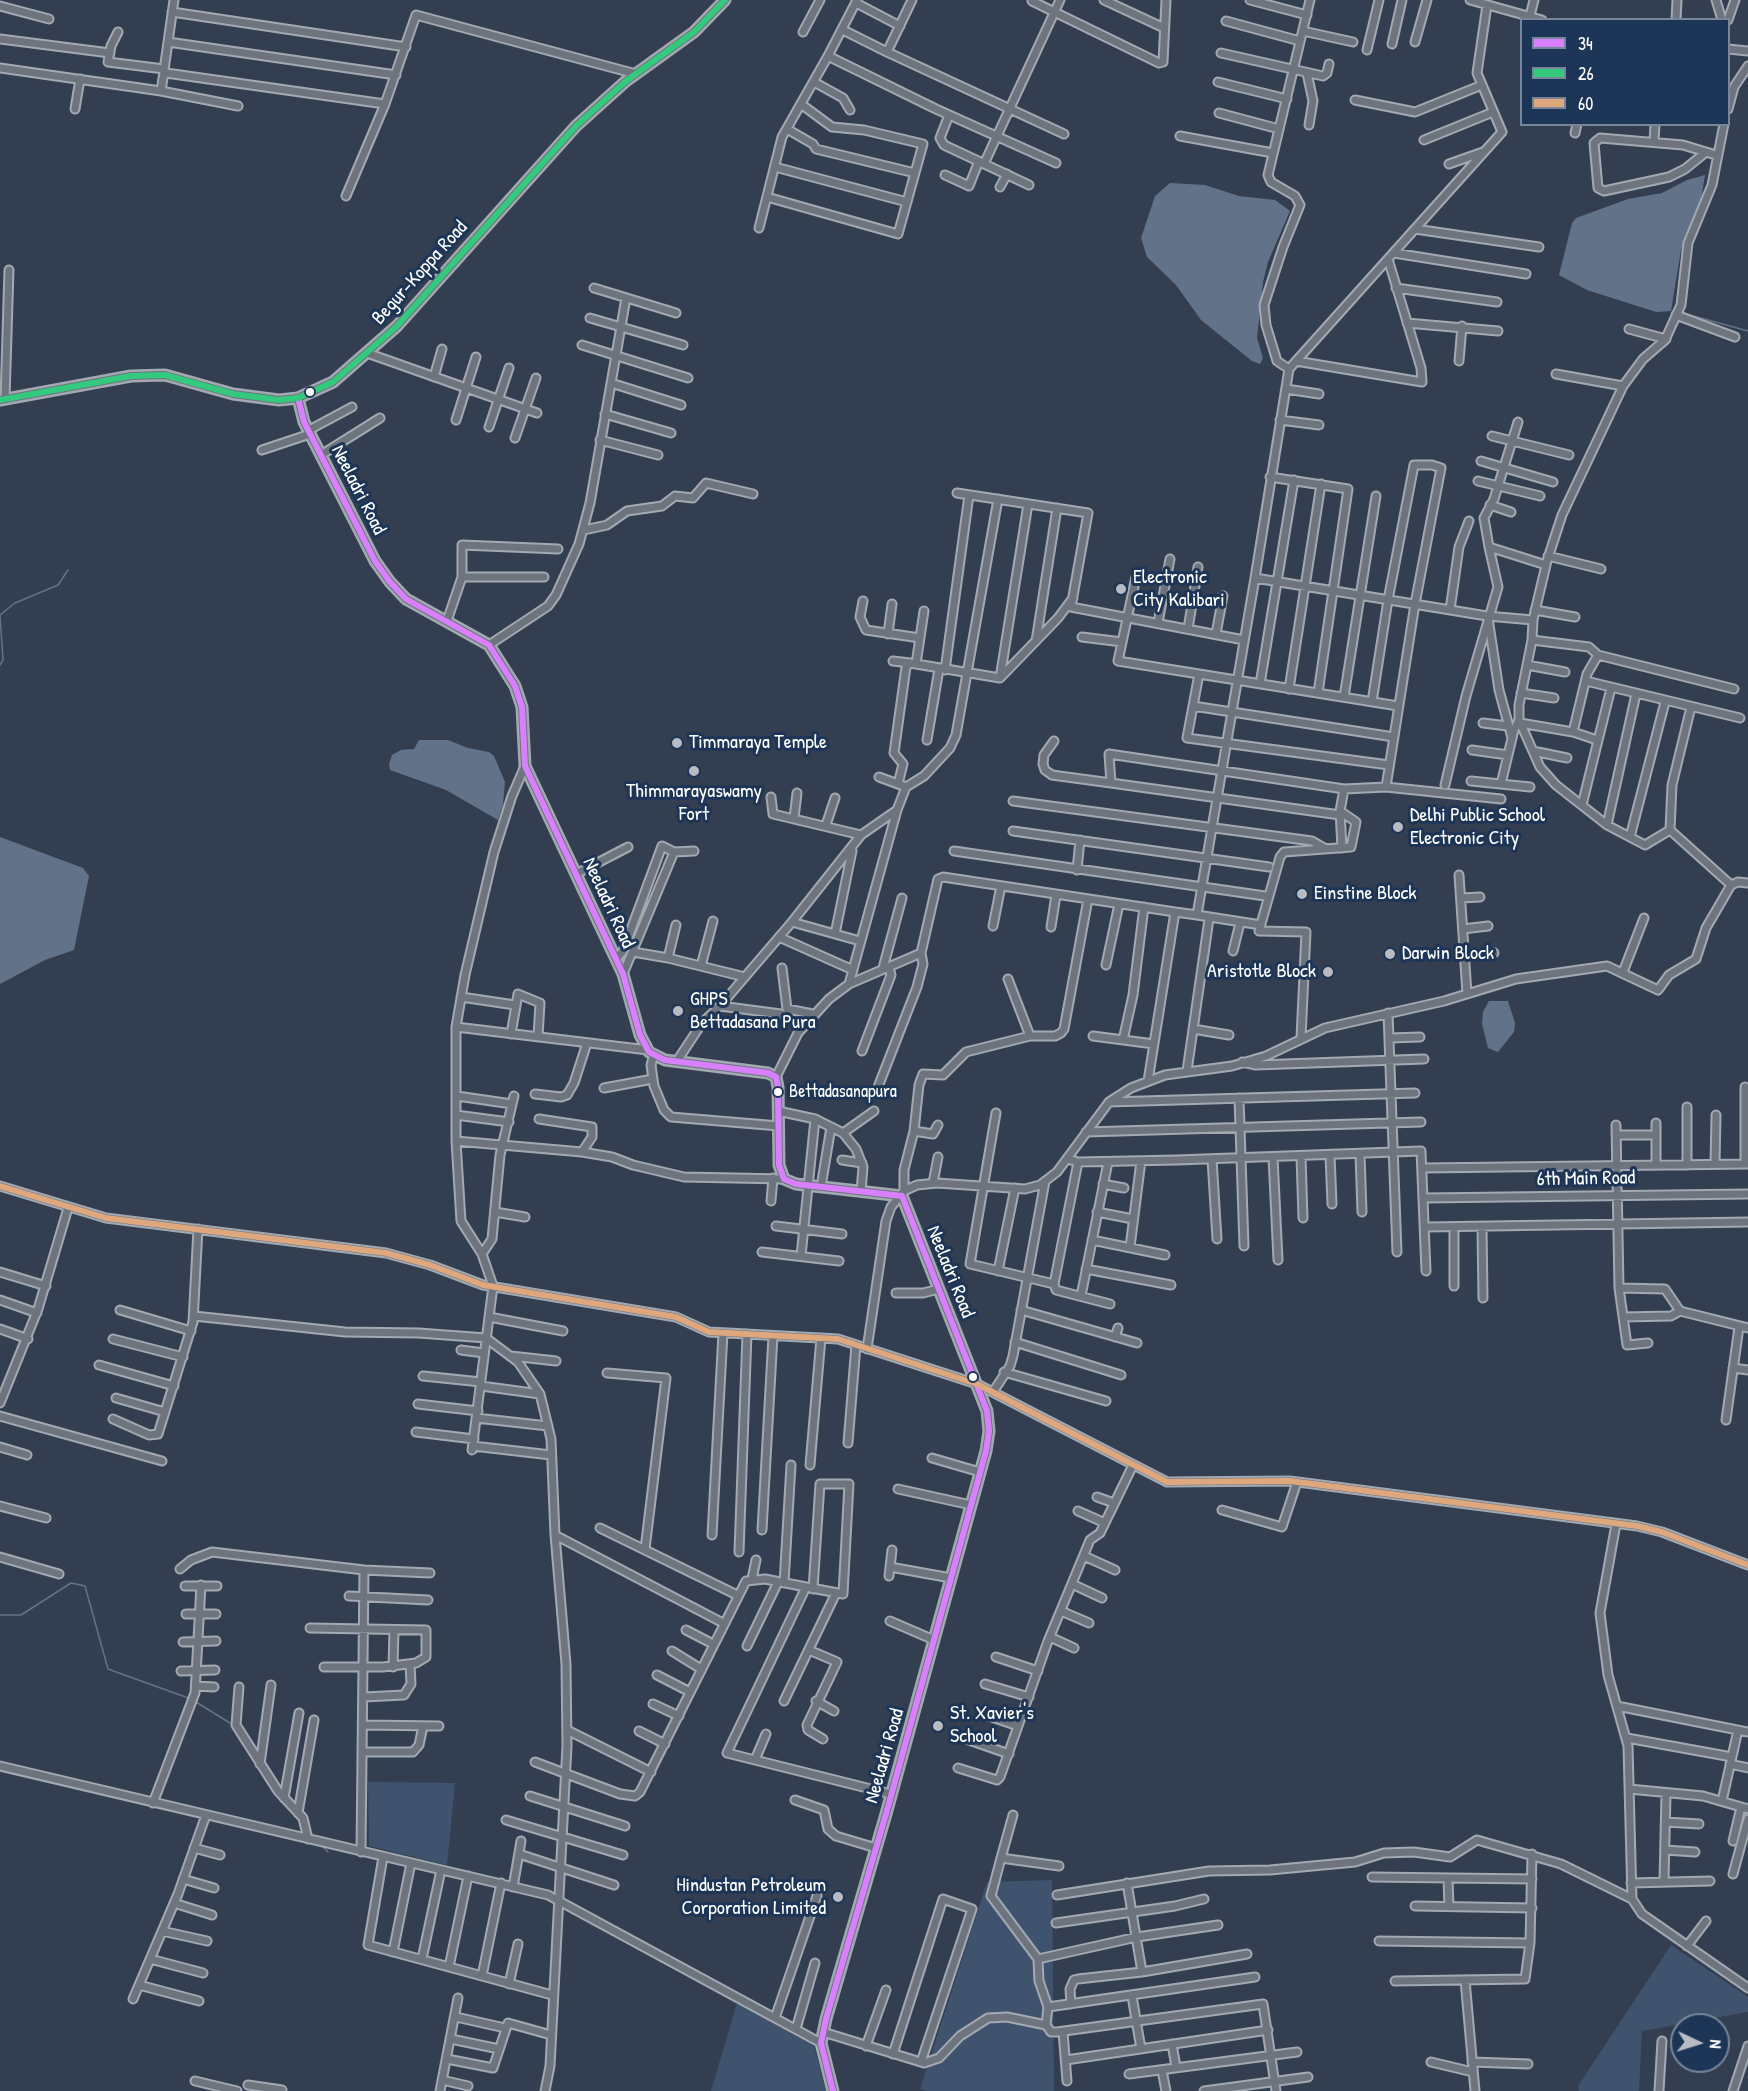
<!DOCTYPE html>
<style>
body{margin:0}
#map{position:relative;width:1748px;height:2091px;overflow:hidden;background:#333f51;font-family:"Patrick Hand",sans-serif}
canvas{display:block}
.legend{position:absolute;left:1520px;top:18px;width:210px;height:108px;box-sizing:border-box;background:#1d3557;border:2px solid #77869a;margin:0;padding:8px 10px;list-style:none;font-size:18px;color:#fff}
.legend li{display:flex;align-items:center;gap:12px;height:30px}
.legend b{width:30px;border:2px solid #77869a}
.north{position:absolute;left:1670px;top:2013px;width:60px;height:60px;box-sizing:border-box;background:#1d3557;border:2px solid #77869a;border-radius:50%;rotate:94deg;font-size:16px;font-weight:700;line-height:24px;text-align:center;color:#fff}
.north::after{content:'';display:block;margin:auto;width:21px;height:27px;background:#b8bcc2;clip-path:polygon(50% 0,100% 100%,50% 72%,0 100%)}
</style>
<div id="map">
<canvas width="1748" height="2091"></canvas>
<ul class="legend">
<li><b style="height:8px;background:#d880ff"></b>34</li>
<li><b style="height:8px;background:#33ca7d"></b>26</li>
<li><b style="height:8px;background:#dfa77e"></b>60</li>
</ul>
<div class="north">N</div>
</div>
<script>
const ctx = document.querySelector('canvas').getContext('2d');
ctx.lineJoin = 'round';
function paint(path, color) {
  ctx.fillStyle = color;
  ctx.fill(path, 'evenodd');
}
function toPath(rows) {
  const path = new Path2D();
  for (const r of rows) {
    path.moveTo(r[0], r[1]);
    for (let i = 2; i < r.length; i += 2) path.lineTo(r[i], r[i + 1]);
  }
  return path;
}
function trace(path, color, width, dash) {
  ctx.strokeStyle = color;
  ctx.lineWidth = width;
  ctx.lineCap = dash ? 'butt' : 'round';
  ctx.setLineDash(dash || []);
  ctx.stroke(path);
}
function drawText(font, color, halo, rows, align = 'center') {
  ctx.font = font + ' "Patrick Hand",sans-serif';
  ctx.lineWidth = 6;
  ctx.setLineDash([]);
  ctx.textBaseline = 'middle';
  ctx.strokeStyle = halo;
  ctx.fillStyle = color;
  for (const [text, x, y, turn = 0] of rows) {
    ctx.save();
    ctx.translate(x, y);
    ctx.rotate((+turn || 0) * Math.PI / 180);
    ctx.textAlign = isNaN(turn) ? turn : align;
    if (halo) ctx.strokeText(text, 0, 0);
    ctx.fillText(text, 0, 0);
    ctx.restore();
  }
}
paint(toPath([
 [368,1782,455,1783,447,1865,369,1846],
 [1052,1880,1054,2091,927,2091,920,2089,987,1882],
 [1671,1945,1748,1997,1748,2012,1642,2031,1639,2091,1579,2091,1578,2086],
 [737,2003,814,2046,826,2091,711,2091]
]), '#40536e');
paint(toPath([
 [1705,175,1700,206,1681,250,1671,311,1656,312,1587,290,1559,275,1572,223,1576,218,1628,199,1662,193,1687,180],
 [1170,183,1205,185,1239,196,1275,200,1290,211,1268,262,1263,282,1257,338,1263,358,1260,364,1252,361,1201,320,1176,285,1147,257,1141,238,1155,196],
 [419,740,448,740,468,748,489,752,494,756,505,782,503,805,498,820,446,790,390,770,389,764,392,755,401,750,414,749],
 [0,837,83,868,89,876,74,950,45,960,0,984],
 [1489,1001,1508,1001,1515,1023,1514,1032,1498,1052,1488,1048,1482,1024,1483,1012]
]), '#627389');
trace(toPath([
 [1683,313,1748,331],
 [0,665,3,660,0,615,15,603,58,585,68,570],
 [0,1615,21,1615,71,1583,85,1586,108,1669,191,1699],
 [196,1702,230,1723],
 [244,1730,257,1750],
 [264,1762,274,1779],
 [295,1814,301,1821],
 [311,1833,313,1835],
 [322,1846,328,1852]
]), '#627389', 1.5);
const minor = toPath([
 [174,0,164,70,166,73,385,104],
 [857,0,828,56,936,109,1056,163],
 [1104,0,1164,28],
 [1250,0,1307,15],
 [1470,0,1542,20],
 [1716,0,1722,20],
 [1032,1,1159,63,1163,62,1166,0],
 [856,3,900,26],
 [0,6,49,19],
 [172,12,406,47],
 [1530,16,1534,0],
 [1676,20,1677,0],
 [1728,20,1735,0],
 [1226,21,1300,41],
 [843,30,887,52,912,0],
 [1303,31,1353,42],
 [118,32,111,46,108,62,164,69],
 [803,32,820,0],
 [0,39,110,53],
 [168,42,396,75],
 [1415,42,1427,0],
 [1392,44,1402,0],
 [1728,49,1748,51],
 [1367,50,1379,0],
 [887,52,1064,134],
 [1221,53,1323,76,1327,73,1329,64],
 [0,68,161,91],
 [164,72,161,91,238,106],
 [1307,73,1313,101,1309,125],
 [814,82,843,98,850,110],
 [1218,82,1287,99],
 [1355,100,1415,112,1482,85],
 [75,109,80,79],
 [1728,109,1734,87,1748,66],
 [1219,113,1279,129],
 [949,115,940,138,944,145,1029,185],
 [787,129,813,144,816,149,915,173],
 [1575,133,1577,124],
 [1180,136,1273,153],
 [1424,140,1493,112],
 [1654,142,1655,124],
 [1706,152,1685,169,1669,177,1604,191,1598,188,1594,143,1600,138,1683,145,1706,152,1716,155],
 [984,164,1060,0],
 [1449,164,1483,152],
 [775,167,907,202],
 [945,175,969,186,979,161],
 [1000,187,1007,174],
 [346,196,385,104,416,15,636,74],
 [767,197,898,234,923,144,864,130,832,127,801,104],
 [759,228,782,137,828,56],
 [1415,229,1539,247],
 [1394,253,1526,274],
 [594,288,676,313],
 [1396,288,1497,302],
 [1676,315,1735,337],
 [590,318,683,345],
 [1407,323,1498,331],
 [1629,329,1666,339],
 [582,345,688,378],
 [367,353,537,413],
 [1296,361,1422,382,1421,368,1388,259],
 [1459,361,1462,326],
 [1289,369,1277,361,1266,325,1264,305,1283,247,1300,205,1295,196,1271,182,1268,175,1310,0],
 [1556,374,1623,386],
 [434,377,442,349],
 [611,383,681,405],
 [1286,389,1319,394],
 [5,399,9,270],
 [605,414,671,433],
 [456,420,476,357],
 [1280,420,1319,425],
 [1518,422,1494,499,1484,518,1489,547,1546,565],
 [489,427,509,368],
 [309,430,352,407],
 [1492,436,1569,455],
 [515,438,536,378],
 [600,440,658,455],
 [262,450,310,434],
 [321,455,380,418],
 [1481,461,1553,482],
 [1270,477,1348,489,1318,693],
 [1478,481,1540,496],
 [957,493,1088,513,1071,607,1244,640],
 [1490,505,1511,512],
 [584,530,607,525,627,511,662,506,675,496,693,498,706,483,753,494],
 [1548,556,1601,569],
 [462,577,544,577],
 [1136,577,1118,661,1398,706],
 [1255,578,1289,369,1502,132,1477,73,1487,5],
 [863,601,860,617,866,630,920,638],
 [1450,610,1459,547,1469,521],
 [1535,610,1575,617],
 [1488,618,1499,690,1512,738],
 [447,621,462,577,462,545,558,549],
 [1158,623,1170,559],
 [1188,629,1198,567],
 [888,634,892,604],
 [1216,634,1223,596],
 [1082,637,1122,642],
 [1532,640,1589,647,1598,655,1734,689],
 [1036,641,1057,508],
 [489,645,548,606,556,595,579,544,590,503,626,298],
 [893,661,910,663],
 [916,664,924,611],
 [1527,665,1565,672],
 [945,670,969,495],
 [1199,674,1187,738,1389,765],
 [1000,678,1028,504],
 [1586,681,1740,718],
 [1260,684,1294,480],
 [1289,689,1321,484],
 [1521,693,1554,698],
 [1344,697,1376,496],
 [1193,706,1394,737],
 [1691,707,1672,785,1670,830,1731,885],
 [1483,723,1508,726],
 [1520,723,1573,732,1597,740],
 [1573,732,1587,674,1598,655],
 [927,740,939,669],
 [1054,741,1044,755,1043,764,1045,770,1052,775,1111,783],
 [1472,750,1508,755],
 [1533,751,1567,758],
 [879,777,898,784],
 [1471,781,1530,787],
 [1501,784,1514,730,1519,720],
 [1445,785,1466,696,1498,587,1489,547],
 [906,787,924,776,950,748,956,735,998,499],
 [1386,787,1501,799],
 [771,797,773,814,861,835],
 [1013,801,1312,841,1326,849],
 [1582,805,1611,688],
 [1340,811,1342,848],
 [1340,815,1111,783,1109,754,1344,789],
 [794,818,797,793],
 [826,825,835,798],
 [1607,825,1636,694],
 [1670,830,1645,845,1607,825,1556,785,1540,767,1519,720,1519,705,1532,640,1533,620,1547,561,1562,515,1623,386,1643,359,1665,340,1681,305,1688,243,1712,185,1724,124],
 [1013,831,1269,867],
 [1630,837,1665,702],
 [954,851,1265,896],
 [1077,870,1080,840],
 [576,874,628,847],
 [1459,875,1467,994],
 [1461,898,1480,897],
 [1197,915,1261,925],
 [792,922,860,941],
 [993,926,1001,886],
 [1051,927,1056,895],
 [1463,929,1488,926],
 [835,934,852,851],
 [779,937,853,970],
 [1233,951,1240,923],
 [633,952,668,958,745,977],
 [1464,955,1494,953],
 [668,958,676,925],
 [616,959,623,951,662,846,674,852,694,851],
 [1106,965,1119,904],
 [701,966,713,921],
 [782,968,787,1009,813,1014],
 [883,968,902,898],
 [1623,972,1644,918],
 [623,974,674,852],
 [1008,979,1030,1036],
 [849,984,897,810,906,787,898,784,903,764,894,753,906,667,910,663,1000,678,1058,618,1073,598],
 [461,997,515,1005],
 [720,1006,781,1014],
 [1388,1013,1397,1252],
 [456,1027,648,1050],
 [1193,1029,1229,1035],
 [511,1034,518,994,540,1003,538,1037],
 [1093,1036,1154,1044],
 [1301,1038,1306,932,1259,931,1280,857,1284,852,1351,847,1356,822,1340,811,1344,789,1386,787,1415,604,1441,468,1432,465,1414,465,1388,600,1372,702],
 [1390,1038,1420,1037],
 [1123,1040,1133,995,1144,907],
 [862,1051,891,975,889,967],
 [654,1054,651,1065,654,1086,664,1110,671,1117,779,1126],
 [677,1061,702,1023,720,1006,792,922,861,835,897,810],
 [1242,1062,1256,1065,1424,1059],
 [1187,1071,1209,919],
 [776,1077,798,1033,829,999,849,984,921,953],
 [1148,1081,1175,912,1197,915,1255,578,1487,616,1533,620],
 [878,1087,917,987,923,964,921,953,938,879,943,877,1175,912],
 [1745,1087,1745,1164],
 [604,1088,653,1079],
 [535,1094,561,1097,567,1095,574,1083,587,1043],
 [457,1096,512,1104],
 [1239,1098,1244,1246],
 [1109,1102,1415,1093],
 [778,1111,815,1119,801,1256],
 [996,1113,970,1264,1054,1284,1078,1162],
 [456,1115,509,1122],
 [539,1119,592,1127,592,1137,582,1152],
 [815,1119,843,1133,856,1149,863,1167,861,1192],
 [1616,1125,1619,1288,1627,1345,1648,1343],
 [914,1131,933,1134,938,1125],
 [1086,1132,1421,1122],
 [843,1133,874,1111],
 [1616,1135,1656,1135],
 [456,1141,582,1152,612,1157,633,1165,684,1177,784,1179],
 [1360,1154,1362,1212],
 [1330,1155,1332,1204],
 [1301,1156,1303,1218],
 [1273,1157,1278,1260],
 [1068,1159,1078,1162,1177,1160,1421,1151,1426,1271],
 [1212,1159,1217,1239],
 [842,1160,862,1163],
 [1715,1164,1716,1115],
 [1656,1165,1656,1123],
 [1687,1165,1687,1107],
 [1424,1168,1748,1164],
 [933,1183,938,1157],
 [1103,1184,1124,1188],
 [0,1186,106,1218,386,1253,430,1265,483,1285,676,1317,709,1332,838,1339,977,1384,1167,1482,1290,1481,1637,1526,1662,1532,1748,1565],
 [821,1187,831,1127],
 [904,1191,917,1185,937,1183,1025,1189,1040,1185,1057,1172,1109,1102,1131,1088,1165,1075,1232,1066,1266,1056,1325,1028,1444,1001,1516,979,1607,966,1658,990,1669,975,1696,959,1706,928,1731,885,1738,882,1748,883],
 [1425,1198,1748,1194],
 [771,1201,773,1178],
 [495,1212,525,1217],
 [1097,1212,1133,1219],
 [776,1226,842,1234],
 [1426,1227,1748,1222],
 [1482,1227,1483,1298],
 [1092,1240,1165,1255],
 [1130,1247,1141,1161],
 [762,1252,839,1261],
 [482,1254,492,1239,500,1155,514,1096],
 [1086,1269,1171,1285],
 [998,1271,1015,1188],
 [0,1272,46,1286],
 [1054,1284,1056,1290,1110,1304],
 [1454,1286,1454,1227],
 [1619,1288,1665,1289,1680,1311,1748,1328],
 [896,1293,923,1293,939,1289],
 [1081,1296,1108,1162],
 [0,1300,37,1313],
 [120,1310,191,1331],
 [1021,1310,1137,1343],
 [194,1316,345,1332,419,1333,486,1338,518,1362,540,1394,551,1439,555,1535,566,1664,567,1746,550,2066,545,2091],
 [489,1317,563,1331],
 [1623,1317,1671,1316,1680,1311],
 [0,1329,28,1339],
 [1115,1337,1118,1328],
 [113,1339,183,1357],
 [1015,1342,1121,1375],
 [867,1349,886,1221,891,1207,904,1191,904,1170,914,1131,919,1085,923,1074,943,1075,966,1052,1030,1036,1055,1036,1061,1033,1064,1029,1088,899],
 [461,1350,484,1353],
 [511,1356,556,1361],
 [99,1365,174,1386],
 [1733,1368,1748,1370],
 [1004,1372,1106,1401],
 [607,1373,666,1378,645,1549],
 [423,1376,481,1382],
 [481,1386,540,1394],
 [993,1392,1010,1366,1013,1356,1045,1181],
 [116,1398,165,1412],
 [0,1403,38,1309,68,1208],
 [418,1404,478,1411],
 [0,1416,162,1461],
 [476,1418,548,1426],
 [113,1419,149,1435,158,1434,193,1322,198,1229],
 [1726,1420,1739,1327],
 [416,1432,474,1439],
 [848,1443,856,1345],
 [473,1446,551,1455],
 [0,1447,27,1455],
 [472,1450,493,1286,482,1254,461,1221,456,1141,456,1027,465,975,494,852,512,796,525,766],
 [932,1458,980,1472],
 [810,1465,821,1338],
 [898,1489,971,1505],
 [1097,1497,1114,1503],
 [0,1506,46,1518],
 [1222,1510,1282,1527,1297,1482],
 [1078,1511,1105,1523],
 [1616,1524,1600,1613,1608,1675,1628,1746,1632,1899,1642,1914,1748,1988],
 [600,1528,737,1595],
 [762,1530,773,1336],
 [555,1535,723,1623],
 [712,1535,723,1333],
 [739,1552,747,1334],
 [1084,1556,1115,1570],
 [0,1557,59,1574],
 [890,1567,951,1578],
 [180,1569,191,1560,212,1552,364,1570,430,1573],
 [889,1576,892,1550],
 [752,1579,756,1560],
 [784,1583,791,1465],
 [1072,1584,1102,1598],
 [185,1586,217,1586],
 [806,1587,727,1753,891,1794],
 [349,1596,428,1600],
 [1061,1611,1089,1623],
 [186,1614,216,1614],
 [890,1621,934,1640],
 [310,1628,426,1630,426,1657,416,1663,383,1667,324,1667],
 [686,1630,713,1644],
 [1050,1637,1074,1648],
 [183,1642,216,1641],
 [747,1646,778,1582],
 [809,1650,837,1662,807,1725,808,1730,823,1739],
 [672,1651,701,1669],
 [996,1657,1038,1671],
 [393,1667,394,1630],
 [181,1671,215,1670],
 [657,1675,690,1692],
 [985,1684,1029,1697],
 [196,1686,214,1687],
 [239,1687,236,1725,278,1791,303,1818,308,1839],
 [364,1697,404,1695,411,1684,410,1664],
 [784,1701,836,1593],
 [816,1701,834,1711],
 [653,1704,679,1716],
 [1617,1706,1748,1732],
 [986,1715,1018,1726],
 [364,1725,439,1726],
 [567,1730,651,1772],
 [639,1731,665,1744],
 [1627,1738,1732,1757],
 [966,1739,1009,1754],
 [363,1752,413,1752,419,1745,423,1726],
 [755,1760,766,1734],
 [535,1762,620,1794,635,1796,640,1792,746,1581,765,1579,806,1587,843,1594,849,1484,820,1484,813,1589],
 [260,1764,271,1685],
 [1730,1764,1748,1768],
 [0,1766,548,1895,821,2043],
 [958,1768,997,1780,1000,1777,1048,1641,1090,1540,1100,1533,1133,1465],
 [1629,1789,1703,1796,1748,1809],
 [530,1796,625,1826],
 [284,1798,299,1713],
 [795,1800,824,1810,828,1829,836,1836,876,1848],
 [1722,1801,1738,1730],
 [153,1803,195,1693,201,1585],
 [298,1813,314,1720],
 [1013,1815,1001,1858,1059,1866],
 [506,1820,623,1855],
 [1666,1822,1699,1824],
 [1733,1841,1741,1807],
 [194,1848,220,1855],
 [1665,1850,1695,1852],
 [361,1852,364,1570],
 [519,1854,614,1885],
 [383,1857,368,1945,552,1995],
 [1001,1858,991,1896,1038,1959,1039,1981,1048,2007,1255,1977],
 [1733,1874,1748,1819],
 [1372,1877,1532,1879],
 [1448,1878,1449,1907],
 [183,1879,214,1888],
 [1664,1881,1666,1794],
 [1127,1883,1142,1972],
 [1631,1883,1710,1881],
 [513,1887,521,1841],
 [1057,1895,1209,1871,1270,1870,1355,1862,1384,1853,1414,1852,1450,1857,1477,1840,1561,1864,1632,1899],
 [174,1903,212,1915],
 [1415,1906,1532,1908],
 [1056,1923,1175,1906,1204,1899],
 [162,1931,207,1941],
 [1379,1941,1530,1943],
 [1687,1946,1706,1921],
 [393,1952,411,1863],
 [150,1959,203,1973],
 [422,1959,441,1870],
 [1038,1959,1137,1937,1218,1925],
 [449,1967,468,1876],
 [482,1976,501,1883],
 [1465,1980,1475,2091],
 [1395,1981,1525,1979,1530,1943,1532,1854],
 [509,1984,518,1944],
 [139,1985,199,2001],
 [1132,1996,1141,2049],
 [133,1999,178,1894,206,1815],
 [1071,2004,1070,1989,1074,1980,1078,1979,1142,1972,1247,1954],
 [1048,2007,1046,2025,1051,2032,1057,2032,1263,2004,1276,2091],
 [456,2017,505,2028],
 [775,2018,817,1896],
 [796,2029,815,1963],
 [823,2032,924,2063,939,2058,960,2036,988,2018,1007,2017,1046,2025],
 [1063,2032,1067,2081],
 [451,2039,499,2049],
 [1172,2044,1176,2067],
 [866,2046,886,1990],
 [893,2054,943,1899,972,1909,921,2062],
 [447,2059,493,2068,508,2023,551,2035],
 [1066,2060,1268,2030],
 [1431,2062,1473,2072],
 [1472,2062,1528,2064],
 [1162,2070,1166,2091],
 [1129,2074,1297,2052],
 [442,2080,468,2086],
 [195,2081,237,2091],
 [248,2085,282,2090],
 [440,2091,458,1998],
 [1204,2091,1308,2077],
 [1659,2091,1662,2041],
 [1733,2091,1748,2046]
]);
const major = toPath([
 [298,398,304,422,375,561,390,582,406,599,489,645,515,686,522,707,525,766,623,974,640,1035,649,1052,665,1060,768,1073,776,1077,778,1087,779,1165,784,1179,796,1184,902,1196,987,1411,989,1431,986,1451,886,1814,826,2019,821,2043,833,2091],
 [0,400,131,376,165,375,233,394,279,400,298,398,333,382,397,326,576,126,626,81,694,32,725,0]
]);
trace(minor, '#a3a9b1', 11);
trace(major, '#a3a9b1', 13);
trace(minor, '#6e747e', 7);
trace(major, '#6e747e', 8);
trace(toPath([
 [298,398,304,422,375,561,390,582,406,599,489,645,515,686,522,707,525,766,623,974,640,1035,649,1052,665,1060,768,1073,776,1077,778,1087,779,1165,784,1179,796,1184,902,1196,987,1411,989,1431,986,1451,886,1814,826,2019,821,2043,833,2091]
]), '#d880ff', 6);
trace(toPath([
 [0,400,131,376,165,375,233,394,279,400,298,398,333,382,397,326,576,126,626,81,694,32,725,0]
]), '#33ca7d', 6);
trace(toPath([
 [0,1186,106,1218,386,1253,430,1265,483,1285,676,1317,709,1332,838,1339,977,1384,1167,1482,1290,1481,1637,1526,1662,1532,1748,1565]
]), '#dfa77e', 6);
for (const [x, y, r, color] of [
 [310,392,5,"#fff"],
 [1121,589,6,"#b8bcc2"],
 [677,743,6,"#b8bcc2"],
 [694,771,6,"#b8bcc2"],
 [1398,827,6,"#b8bcc2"],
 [1302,894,6,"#b8bcc2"],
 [1390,954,6,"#b8bcc2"],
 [1328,972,6,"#b8bcc2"],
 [678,1011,6,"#b8bcc2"],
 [778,1092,5,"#fff"],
 [973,1377,5,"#fff"],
 [938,1726,6,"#b8bcc2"],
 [838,1897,6,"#b8bcc2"]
]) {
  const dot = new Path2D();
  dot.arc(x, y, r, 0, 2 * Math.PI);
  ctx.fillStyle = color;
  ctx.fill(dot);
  trace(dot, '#1d3557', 2);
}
drawText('18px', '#fff', '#1d3557', [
 ["Bettadasanapura",789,1092]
], 'left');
drawText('20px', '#fff', '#1d3557', [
 ["Begur-Koppa Road",420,273,-48],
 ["Neeladri Road",358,490,63],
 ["Neeladri Road",608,903,65],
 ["6th Main Road",1586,1179,-1],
 ["Neeladri Road",950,1272,68],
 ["Neeladri Road",885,1756,-74]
]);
drawText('20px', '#fff', '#1d3557', [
 ["Electronic",1133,578],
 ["City Kalibari",1133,601],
 ["Timmaraya Temple",689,743],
 ["Thimmarayaswamy",694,792,"center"],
 ["Fort",694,815,"center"],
 ["Delhi Public School",1410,816],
 ["Electronic City",1410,839],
 ["Einstine Block",1314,894],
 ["Darwin Block",1402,954],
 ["Aristotle Block",1316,972,"right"],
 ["GHPS",690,1000],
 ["Bettadasana Pura",690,1023],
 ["St. Xavier's",950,1714],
 ["School",950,1737],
 ["Hindustan Petroleum",826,1886,"right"],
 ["Corporation Limited",826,1909,"right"]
], 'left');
</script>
